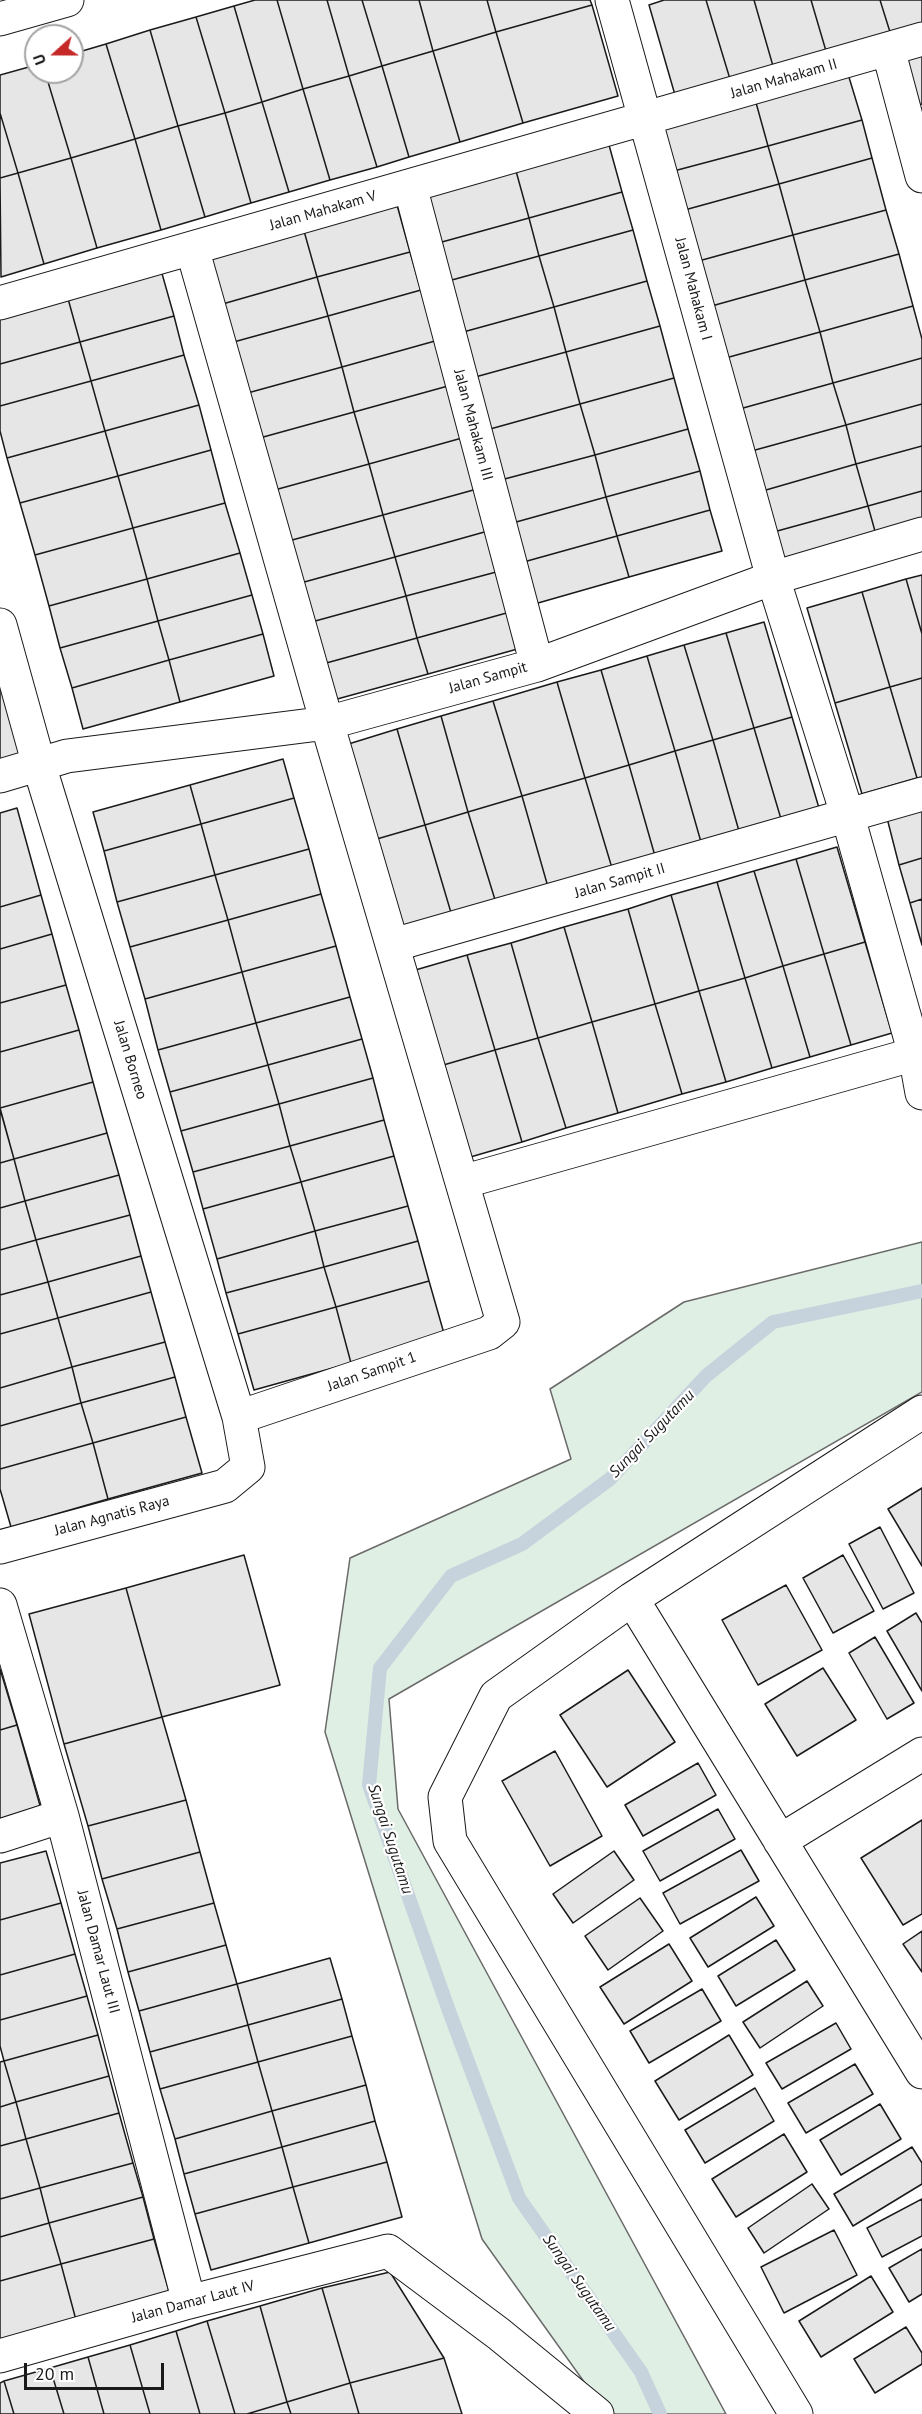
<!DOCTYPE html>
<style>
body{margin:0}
#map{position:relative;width:922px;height:2414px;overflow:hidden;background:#fff;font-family:"PT Sans",sans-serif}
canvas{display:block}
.north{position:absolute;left:24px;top:24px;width:60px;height:60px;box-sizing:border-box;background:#fff;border:2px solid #a3a3a3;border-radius:50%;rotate:249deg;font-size:16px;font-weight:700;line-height:24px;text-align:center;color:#1a1a1a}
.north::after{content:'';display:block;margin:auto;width:21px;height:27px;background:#c62828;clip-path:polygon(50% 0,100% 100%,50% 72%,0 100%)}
.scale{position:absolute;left:24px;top:2363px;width:140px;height:27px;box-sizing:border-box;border:3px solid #1a1a1a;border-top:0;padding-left:8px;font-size:18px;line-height:21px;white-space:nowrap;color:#1a1a1a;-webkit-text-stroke:4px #fff;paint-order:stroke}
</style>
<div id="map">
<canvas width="922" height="2414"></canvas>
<div class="north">U</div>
<div class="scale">20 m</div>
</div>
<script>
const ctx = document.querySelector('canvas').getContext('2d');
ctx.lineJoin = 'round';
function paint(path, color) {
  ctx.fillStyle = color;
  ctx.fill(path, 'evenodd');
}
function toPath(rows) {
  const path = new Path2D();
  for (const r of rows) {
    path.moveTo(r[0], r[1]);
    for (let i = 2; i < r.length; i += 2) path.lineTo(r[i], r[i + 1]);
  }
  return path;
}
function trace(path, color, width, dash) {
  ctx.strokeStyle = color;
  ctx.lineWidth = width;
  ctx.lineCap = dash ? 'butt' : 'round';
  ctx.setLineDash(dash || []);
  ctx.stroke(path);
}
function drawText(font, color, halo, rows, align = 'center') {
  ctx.font = font + ' "PT Sans",sans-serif';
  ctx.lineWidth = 4.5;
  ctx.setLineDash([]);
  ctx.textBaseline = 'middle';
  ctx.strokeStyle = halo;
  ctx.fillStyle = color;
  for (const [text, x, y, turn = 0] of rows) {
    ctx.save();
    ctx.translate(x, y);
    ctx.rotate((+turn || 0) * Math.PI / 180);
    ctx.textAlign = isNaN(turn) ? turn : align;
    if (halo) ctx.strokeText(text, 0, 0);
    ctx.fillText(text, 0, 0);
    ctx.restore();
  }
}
const green = toPath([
 [922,1242,922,1392,389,1699,398,1809,726,2414,607,2414,482,2239,325,1732,350,1558,571,1459,550,1389,684,1302,922,1242]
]);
paint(green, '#e0efe3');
trace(green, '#6a6a6a', 1.5);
trace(toPath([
 [660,2414,641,2372,519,2198,449,2011,369,1785,380,1668,451,1576,522,1544,610,1479,706,1376,773,1322,922,1291]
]), '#c6d2dc', 14);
const building = toPath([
 [255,0,277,0,303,89,262,102,234,6,255,0],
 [277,0,327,0,349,76,303,89,277,0],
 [327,0,362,0,382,66,349,76,327,0],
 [362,0,419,0,433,51,382,66,362,0],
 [419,0,487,0,496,32,433,51,419,0],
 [487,0,590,0,592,5,496,32,487,0],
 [664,0,706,0,730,79,675,95,649,5,664,0],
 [706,0,754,0,773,66,730,79,706,0],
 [754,0,811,0,826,51,773,66,754,0],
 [811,0,880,0,890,32,826,51,811,0],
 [880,0,922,0,922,23,890,32,880,0],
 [592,5,618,96,523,123,496,32,592,5],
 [234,6,262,102,225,113,196,17,234,6],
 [196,17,225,113,178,126,150,30,196,17],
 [150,30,178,126,135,139,106,44,150,30],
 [496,32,523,123,460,142,433,51,496,32],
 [106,44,135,139,71,158,45,72,72,72,72,54,106,44],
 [433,51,460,142,409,157,382,66,433,51],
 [922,54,922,104,917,106,904,60,922,54],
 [36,65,36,72,45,72,71,158,18,173,0,113,0,75,36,65],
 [382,66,409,157,377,167,349,76,382,66],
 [848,74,862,120,768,146,755,99,848,74],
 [349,76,377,167,330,180,303,89,349,76],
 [303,89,330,180,289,192,262,102,303,89],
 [755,99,768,146,670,172,657,126,755,99],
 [262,102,289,192,251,203,225,113,262,102],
 [0,113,18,173,0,178,0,113],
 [225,113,251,203,205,217,178,126,225,113],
 [862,120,872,158,779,184,768,146,862,120],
 [178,126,205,217,161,230,135,139,178,126],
 [135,139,161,230,97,248,71,158,135,139],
 [609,145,622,192,529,218,516,171,609,145],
 [768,146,779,184,681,211,670,172,768,146],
 [71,158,97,248,44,264,18,173,71,158],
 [872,158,886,210,793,235,779,184,872,158],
 [516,171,529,218,431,245,418,198,516,171],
 [18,173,44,264,1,277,0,178,18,173],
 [779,184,793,235,695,262,681,211,779,184],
 [622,192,633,230,539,256,529,218,622,192],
 [397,205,410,252,317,277,304,231,397,205],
 [886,210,899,254,805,280,793,235,886,210],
 [529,218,539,256,441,283,431,245,529,218],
 [633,230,647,281,554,307,539,256,633,230],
 [304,231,317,277,219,305,206,258,304,231],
 [793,235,805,280,708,307,695,262,793,235],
 [410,252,421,290,328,316,317,277,410,252],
 [899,254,913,306,820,332,805,280,899,254],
 [539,256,554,307,456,334,441,283,539,256],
 [161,270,174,316,80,342,67,295,161,270],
 [317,277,328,316,230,343,219,305,317,277],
 [805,280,820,332,722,359,708,307,805,280],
 [647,281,660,326,566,352,554,307,647,281],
 [421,290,435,341,342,367,328,316,421,290],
 [67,295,80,342,0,364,0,314,67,295],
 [913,306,922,339,922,358,833,383,820,332,913,306],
 [554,307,566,352,468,379,456,334,554,307],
 [174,316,184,355,91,381,80,342,174,316],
 [328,316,342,367,244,394,230,343,328,316],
 [660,326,674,378,580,404,566,352,660,326],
 [820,332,833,383,736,410,722,359,820,332],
 [435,341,448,386,354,412,342,367,435,341],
 [80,342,91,381,0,406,0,364,80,342],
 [566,352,580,404,483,431,468,379,566,352],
 [184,355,199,405,105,431,91,381,184,355],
 [922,358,922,404,846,425,833,383,922,358],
 [342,367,354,412,256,439,244,394,342,367],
 [674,378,688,429,595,455,580,404,674,378],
 [91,381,105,431,7,458,0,431,0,406,91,381],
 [833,383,846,425,748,452,736,410,833,383],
 [448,386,462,438,369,464,354,412,448,386],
 [580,404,595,455,497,481,483,431,580,404],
 [922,404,922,446,856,464,846,425,922,404],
 [199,405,211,450,118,476,105,431,199,405],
 [354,412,369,464,271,491,256,439,354,412],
 [846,425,856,464,759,492,748,452,846,425],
 [688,429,700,471,606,497,595,455,688,429],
 [105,431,118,476,20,503,7,458,105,431],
 [462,438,477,489,383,515,369,464,462,438],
 [922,446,922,491,868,506,856,464,922,446],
 [211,450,225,503,133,528,118,476,211,450],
 [595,455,606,497,509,524,497,481,595,455],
 [369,464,383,515,285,542,271,491,369,464],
 [856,464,868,506,770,533,759,492,856,464],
 [700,471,710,510,617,536,606,497,700,471],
 [118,476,133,528,35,555,20,503,118,476],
 [477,489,488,531,395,557,383,515,477,489],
 [922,491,922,530,878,542,868,506,922,491],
 [606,497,617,536,520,563,509,524,606,497],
 [225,503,240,553,147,579,133,528,225,503],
 [868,506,878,542,780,569,770,533,868,506],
 [710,510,722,551,629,577,617,536,710,510],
 [383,515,395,557,297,584,285,542,383,515],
 [133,528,147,579,49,606,35,555,133,528],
 [488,531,500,571,406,596,395,557,488,531],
 [617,536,629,577,531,605,520,563,617,536],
 [240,553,252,595,158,621,147,579,240,553],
 [395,557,406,596,308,623,297,584,395,557],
 [500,571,510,612,417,638,406,596,500,571],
 [922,575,922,634,906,579,922,575],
 [147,579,158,621,60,648,49,606,147,579],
 [906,579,922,634,922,678,890,687,862,592,906,579],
 [862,592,890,687,835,703,807,608,862,592],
 [252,595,263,634,169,660,158,621,252,595],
 [406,596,417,638,319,665,308,623,406,596],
 [510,612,521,648,428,674,417,638,510,612],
 [158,621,169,660,72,688,60,648,158,621],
 [764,622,792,717,754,728,726,633,764,622],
 [726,633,754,728,713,740,684,645,726,633],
 [263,634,274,676,180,702,169,660,263,634],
 [417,638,428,674,330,701,319,665,417,638],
 [684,645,713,740,675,751,647,656,684,645],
 [647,656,675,751,629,765,601,670,647,656],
 [169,660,180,702,83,729,72,688,169,660],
 [0,662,33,750,0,760,0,662],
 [601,670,629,765,585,778,557,682,601,670],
 [922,678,922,777,917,778,890,687,922,678],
 [557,682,585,778,522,796,493,701,557,682],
 [890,687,917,778,862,794,835,703,890,687],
 [493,701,522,796,468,812,441,716,493,701],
 [441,716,468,812,425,825,397,729,441,716],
 [792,717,819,808,781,819,754,728,792,717],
 [754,728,781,819,739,831,713,740,754,728],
 [397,729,425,825,370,841,342,746,397,729],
 [713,740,739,831,701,842,675,751,713,740],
 [675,751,701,842,655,856,629,765,675,751],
 [283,759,294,798,201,824,190,785,283,759],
 [629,765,655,856,612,868,585,778,629,765],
 [585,778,612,868,548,887,522,796,585,778],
 [190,785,201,824,104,851,93,812,190,785],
 [522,796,548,887,496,903,468,812,522,796],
 [294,798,309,849,215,875,201,824,294,798],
 [17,808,41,895,0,907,0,813,17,808],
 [922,808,922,858,899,865,887,818,922,808],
 [468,812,496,903,452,916,425,825,468,812],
 [201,824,215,875,117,902,104,851,201,824],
 [425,825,452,916,397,932,370,841,425,825],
 [837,847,865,942,824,954,796,859,837,847],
 [309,849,321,894,228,920,215,875,309,849],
 [922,858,922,899,910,903,899,865,922,858],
 [796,859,824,954,783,966,754,871,796,859],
 [754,871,783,966,745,978,717,882,754,871],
 [215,875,228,920,130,947,117,902,215,875],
 [717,882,745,978,699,991,671,895,717,882],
 [321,894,336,946,242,972,228,920,321,894],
 [41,895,52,934,0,949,0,907,41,895],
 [671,895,699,991,655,1004,628,909,671,895],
 [922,899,922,945,910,903,922,899],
 [628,909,655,1004,592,1022,564,927,628,909],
 [228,920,242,972,145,999,130,947,228,920],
 [564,927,592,1022,538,1038,511,943,564,927],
 [52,934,66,985,0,1003,0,949,52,934],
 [865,942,892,1033,851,1045,824,954,865,942],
 [511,943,538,1038,495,1050,467,955,511,943],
 [336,946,350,997,256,1023,242,972,336,946],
 [824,954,851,1045,810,1057,783,966,824,954],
 [467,955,495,1050,440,1066,412,971,467,955],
 [783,966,810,1057,772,1068,745,978,783,966],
 [242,972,256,1023,158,1050,145,999,242,972],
 [745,978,772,1068,726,1082,699,991,745,978],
 [66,985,79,1030,0,1052,0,1003,66,985],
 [699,991,726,1082,682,1094,655,1004,699,991],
 [350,997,362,1039,268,1065,256,1023,350,997],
 [655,1004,682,1094,618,1113,592,1022,655,1004],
 [592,1022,618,1113,566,1128,538,1038,592,1022],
 [256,1023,268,1065,170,1092,158,1050,256,1023],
 [79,1030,93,1082,0,1108,0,1052,79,1030],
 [538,1038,566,1128,522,1142,495,1050,538,1038],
 [362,1039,373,1078,279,1104,268,1065,362,1039],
 [495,1050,522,1142,467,1158,440,1066,495,1050],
 [268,1065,279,1104,181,1131,170,1092,268,1065],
 [373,1078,384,1120,290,1146,279,1104,373,1078],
 [93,1082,107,1133,14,1159,0,1108,93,1082],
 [279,1104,290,1146,193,1172,181,1131,279,1104],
 [0,1109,14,1159,0,1163,0,1109],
 [384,1120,394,1156,301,1182,290,1146,384,1120],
 [107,1133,119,1175,25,1201,14,1159,107,1133],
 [290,1146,301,1182,203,1209,193,1172,290,1146],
 [394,1156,408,1206,315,1231,301,1182,394,1156],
 [14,1159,25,1201,0,1208,0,1163,14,1159],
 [119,1175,130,1215,36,1240,25,1201,119,1175],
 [301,1182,315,1231,217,1259,203,1209,301,1182],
 [25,1201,36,1240,0,1250,0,1208,25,1201],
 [408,1206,418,1241,324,1267,315,1231,408,1206],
 [130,1215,141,1256,48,1282,36,1240,130,1215],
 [315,1231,324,1267,226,1293,217,1259,315,1231],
 [36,1240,48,1282,0,1295,0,1250,36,1240],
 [418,1241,429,1281,336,1307,324,1267,418,1241],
 [141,1256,151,1292,58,1318,48,1282,141,1256],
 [324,1267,336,1307,238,1334,226,1293,324,1267],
 [429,1281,445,1337,351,1363,336,1307,429,1281],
 [48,1282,58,1318,0,1334,0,1295,48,1282],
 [151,1292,165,1342,72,1367,58,1318,151,1292],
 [336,1307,351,1363,254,1390,238,1334,336,1307],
 [58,1318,72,1367,0,1388,0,1334,58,1318],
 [165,1342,175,1377,81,1403,72,1367,165,1342],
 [72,1367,81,1403,0,1426,0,1388,72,1367],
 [175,1377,186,1417,93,1443,81,1403,175,1377],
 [81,1403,93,1443,0,1469,0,1426,81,1403],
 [186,1417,202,1473,108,1499,93,1443,186,1417],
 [93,1443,108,1499,11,1527,0,1489,0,1469,93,1443],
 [922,1488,922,1566,888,1509,922,1488],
 [880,1527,914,1593,883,1609,849,1544,880,1527],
 [244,1555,280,1685,162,1717,126,1588,244,1555],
 [843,1555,874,1611,833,1633,803,1578,843,1555],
 [786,1585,822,1650,758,1685,722,1620,786,1585],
 [126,1588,162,1717,64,1744,29,1614,126,1588],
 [916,1613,922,1623,922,1691,887,1631,916,1613],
 [875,1637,914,1703,887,1719,849,1653,875,1637],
 [823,1668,856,1720,797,1756,765,1704,823,1668],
 [0,1669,17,1725,0,1730,0,1669],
 [628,1670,675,1742,607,1787,560,1715,628,1670],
 [162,1717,186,1800,88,1826,64,1744,162,1717],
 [17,1725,43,1816,0,1829,0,1730,17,1725],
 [555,1751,602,1836,550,1866,502,1781,555,1751],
 [698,1763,716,1795,643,1836,625,1805,698,1763],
 [186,1800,200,1852,102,1879,88,1826,186,1800],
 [718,1809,735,1839,660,1881,643,1851,718,1809],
 [922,1820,922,1914,903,1925,861,1858,922,1820],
 [741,1850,759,1881,680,1924,663,1893,741,1850],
 [46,1851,61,1903,0,1920,0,1863,46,1851],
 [614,1851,634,1880,573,1923,553,1894,614,1851],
 [200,1852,214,1903,117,1929,102,1879,200,1852],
 [756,1897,774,1926,708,1967,690,1938,756,1897],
 [640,1898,663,1931,608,1970,585,1936,640,1898],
 [61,1903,75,1954,0,1975,0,1920,61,1903],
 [214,1903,226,1945,128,1972,117,1929,214,1903],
 [922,1931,922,1972,903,1944,922,1931],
 [776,1940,795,1970,736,2006,718,1976,776,1940],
 [669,1944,692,1981,624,2024,600,1987,669,1944],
 [226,1945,237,1984,139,2011,128,1972,226,1945],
 [75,1954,87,1996,0,2020,0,1975,75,1954],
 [330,1958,342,1999,248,2025,237,1984,330,1958],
 [807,1981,823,2006,760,2048,743,2022,807,1981],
 [237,1984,248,2025,150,2052,139,2011,237,1984],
 [702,1989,721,2021,649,2063,630,2031,702,1989],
 [87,1996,98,2035,4,2061,0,2046,0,2020,87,1996],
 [342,1999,352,2036,258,2062,248,2025,342,1999],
 [836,2023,851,2049,782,2089,766,2063,836,2023],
 [248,2025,258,2062,160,2089,150,2052,248,2025],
 [98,2035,109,2076,16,2102,4,2061,98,2035],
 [729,2035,753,2075,679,2120,655,2081,729,2035],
 [352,2036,366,2085,272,2111,258,2062,352,2036],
 [4,2061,16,2102,0,2107,0,2062,4,2061],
 [258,2062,272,2111,175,2139,160,2089,258,2062],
 [855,2064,873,2094,806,2133,788,2103,855,2064],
 [109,2076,119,2113,26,2139,16,2102,109,2076],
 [366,2085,375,2121,282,2147,272,2111,366,2085],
 [755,2088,774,2121,705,2163,685,2130,755,2088],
 [16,2102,26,2139,0,2146,0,2107,16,2102],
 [880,2104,901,2139,841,2175,820,2140,880,2104],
 [272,2111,282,2147,184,2174,175,2139,272,2111],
 [119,2113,133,2163,40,2188,26,2139,119,2113],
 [375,2121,387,2162,293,2187,282,2147,375,2121],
 [784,2134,807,2172,736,2217,712,2179,784,2134],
 [26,2139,40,2188,0,2199,0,2146,26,2139],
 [282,2147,293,2187,195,2214,184,2174,282,2147],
 [912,2147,922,2163,922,2184,853,2226,834,2194,912,2147],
 [387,2162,402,2217,309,2243,293,2187,387,2162],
 [133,2163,143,2197,49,2223,40,2188,133,2163],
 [812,2184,829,2209,764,2253,748,2228,812,2184],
 [293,2187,309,2243,211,2270,195,2214,293,2187],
 [40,2188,49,2223,0,2237,0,2199,40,2188],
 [143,2197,154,2239,61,2264,49,2223,143,2197],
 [922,2199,922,2236,882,2257,867,2228,922,2199],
 [49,2223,61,2264,0,2281,0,2237,49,2223],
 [834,2230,857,2275,784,2313,761,2267,834,2230],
 [154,2239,170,2295,76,2320,61,2264,154,2239],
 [922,2249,922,2294,909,2302,889,2268,922,2249],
 [61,2264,76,2320,0,2341,0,2281,61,2264],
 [390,2272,444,2358,350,2383,322,2288,390,2272],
 [871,2276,893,2312,821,2357,799,2321,871,2276],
 [322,2288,350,2383,287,2402,260,2306,322,2288],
 [260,2306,287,2402,247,2414,235,2414,207,2321,260,2306],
 [207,2321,235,2414,200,2414,176,2331,207,2321],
 [906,2327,922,2353,922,2364,875,2393,854,2359,906,2327],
 [176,2331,200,2414,150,2414,130,2345,176,2331],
 [130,2345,150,2414,104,2414,88,2357,130,2345],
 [88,2357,104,2414,64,2414,50,2368,88,2357],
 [444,2358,462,2414,359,2414,350,2383,444,2358],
 [50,2368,64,2414,14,2414,4,2381,50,2368],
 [4,2381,14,2414,0,2414,0,2383,4,2381],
 [350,2383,359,2414,291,2414,287,2402,350,2383],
 [287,2402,291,2414,247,2414,287,2402]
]);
paint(building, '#e6e6e6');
trace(building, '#1a1a1a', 1.5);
const minor = toPath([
 [612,0,773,578,848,817,915,1054,922,1093],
 [0,19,67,0],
 [888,49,922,176],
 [410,186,537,665],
 [192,248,327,723,503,1322,489,1333,239,1417],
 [0,303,922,39],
 [0,625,39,765,239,1417,248,1467,225,1486,0,1547],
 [0,776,67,756,327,723,537,665,773,578,922,534],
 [393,945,922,794],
 [462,1182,915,1054],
 [632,1599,922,2072],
 [0,1605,62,1816,189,2302],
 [0,1836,62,1816],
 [780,1841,922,1754],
 [0,2356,189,2302,388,2251,499,2334,597,2414],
 [796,2414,450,1841,445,1797,496,1696,632,1599,922,1412]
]);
trace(minor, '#1a1a1a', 35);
trace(minor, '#fff', 33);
drawText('15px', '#1a1a1a', '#fff', [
 ["Jalan Mahakam II",784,79,-16],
 ["Jalan Mahakam V",323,211,-16],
 ["Jalan Mahakam I",693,289,75],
 ["Jalan Mahakam III",473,425,75],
 ["Jalan Sampit",488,678,-16],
 ["Jalan Sampit II",620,881,-16],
 ["Jalan Borneo",130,1060,73],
 ["Jalan Sampit 1",372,1372,-19],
 ["Jalan Agnatis Raya",112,1516,-15],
 ["Jalan Damar Laut III",98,1952,75],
 ["Jalan Damar Laut IV",193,2302,-15]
]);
drawText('italic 16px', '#1a1a1a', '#fff', [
 ["Sungai Sugutamu",652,1434,-46],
 ["Sungai Sugutamu",390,1839,72],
 ["Sungai Sugutamu",579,2283,55]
]);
</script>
